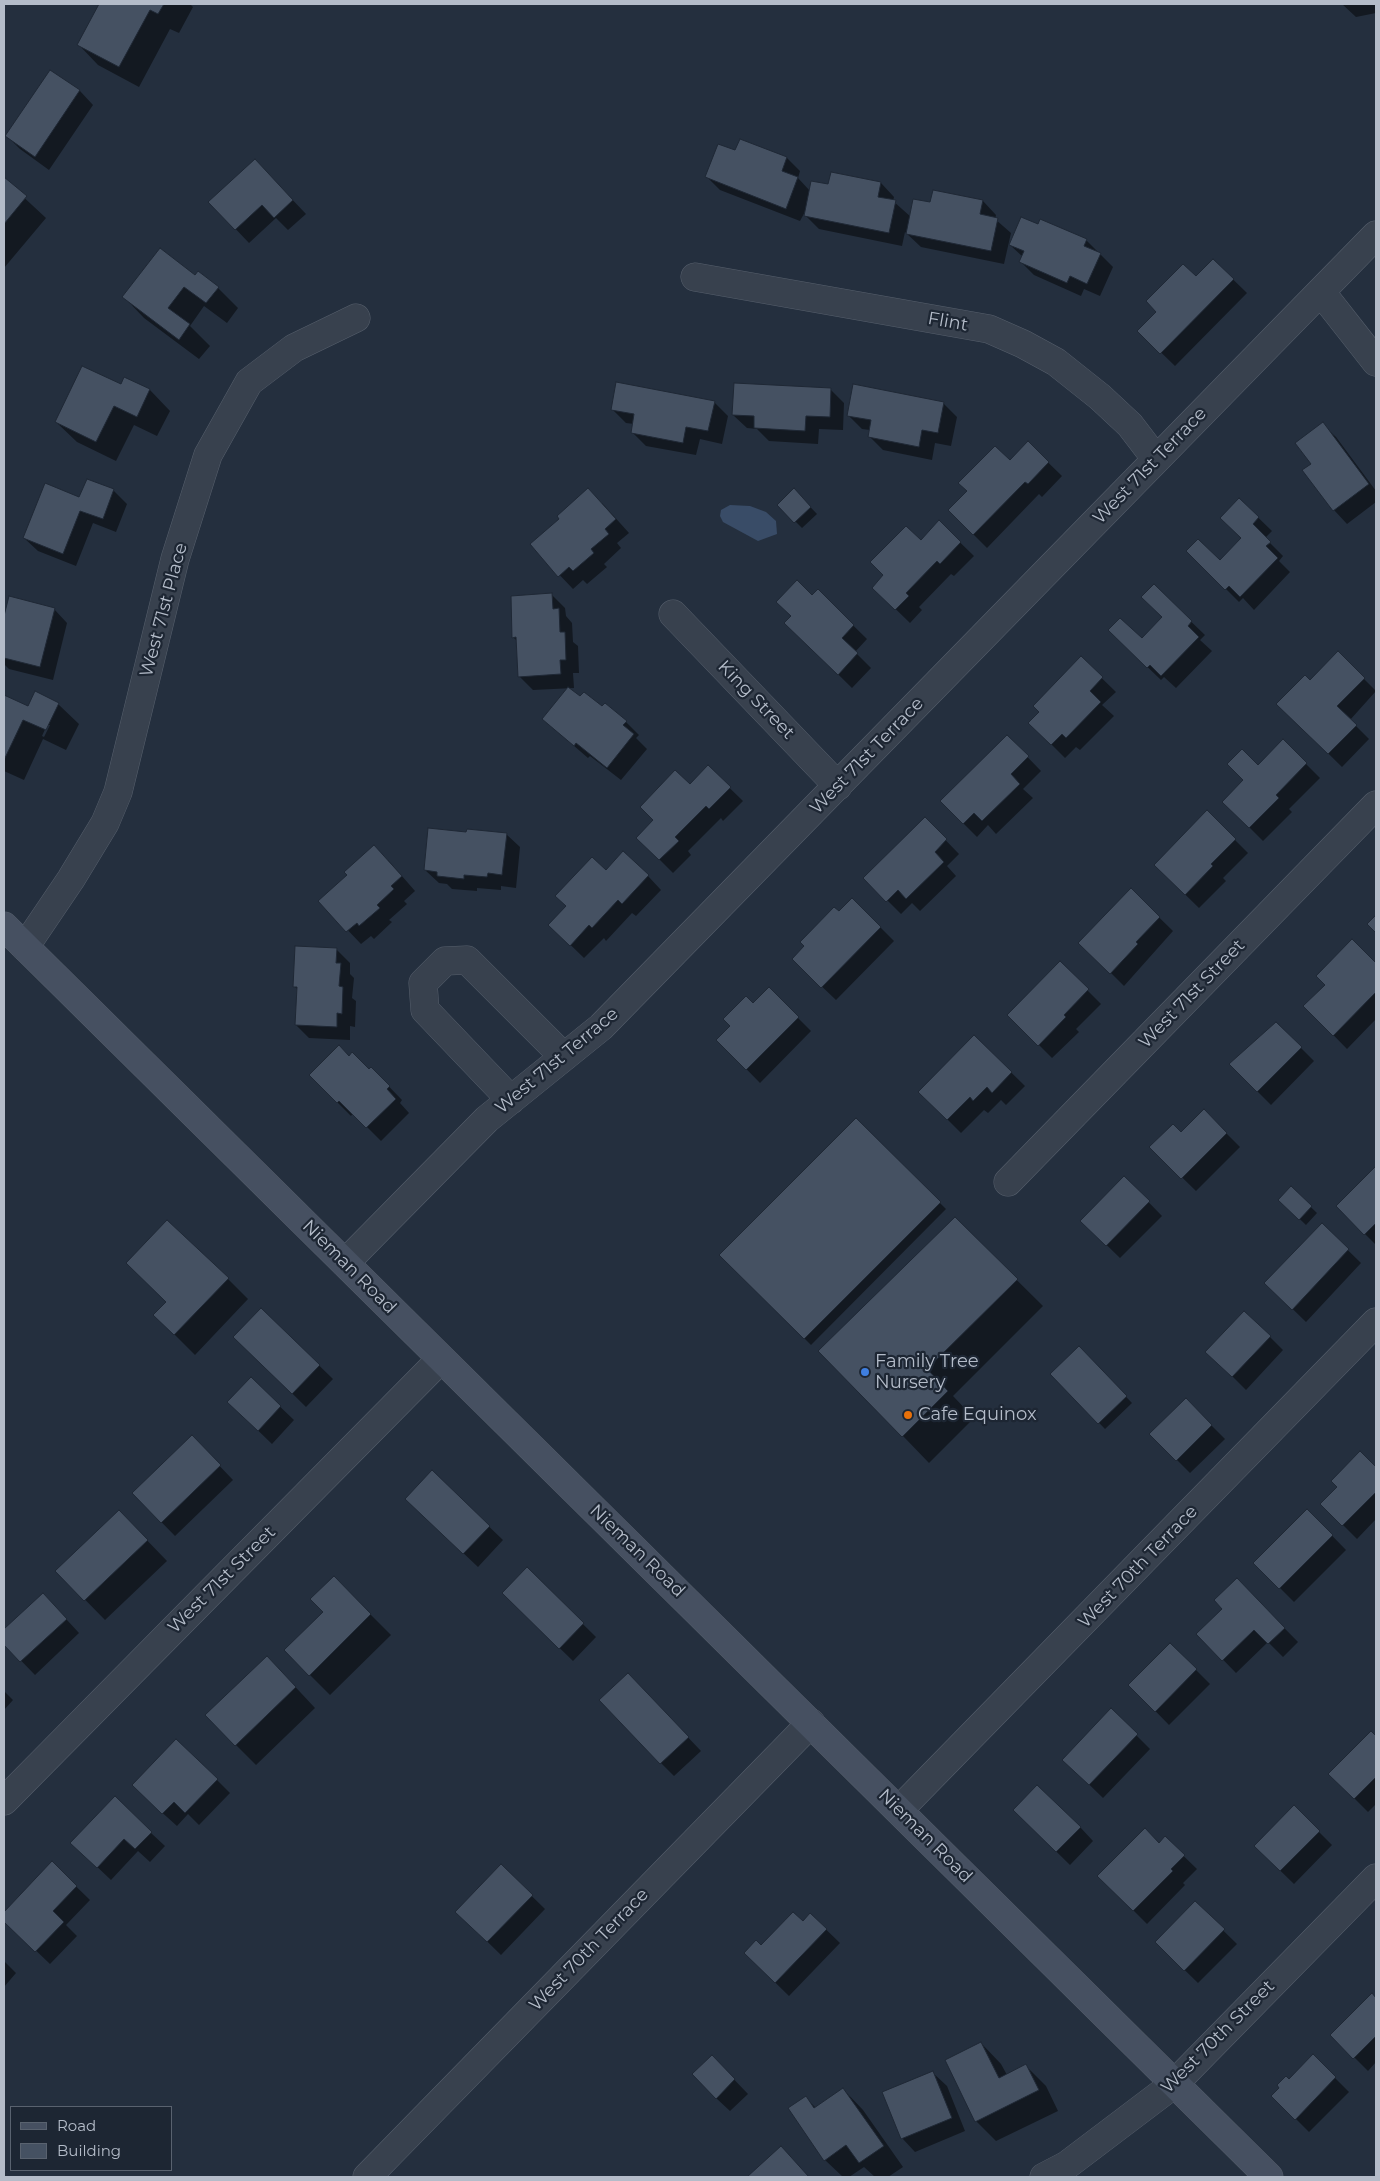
<!DOCTYPE html>
<style>
body{margin:0}
#map{position:relative;width:1380px;height:2181px;overflow:hidden;background:#242f3e;font-family:Montserrat,sans-serif}
canvas{display:block}
.frame{position:absolute;inset:0;border:5px solid #b4bcc9;pointer-events:none}
.legend{position:absolute;left:10px;top:2106px;width:162px;height:65px;box-sizing:border-box;background:#1d2633;border:1px solid #59626f;margin:0;padding:6px 9px;list-style:none;font-size:15px;color:#b4bcc9}
.legend li{display:flex;align-items:center;gap:10px;height:25px}
.legend b{width:25px;border:1px solid #59626f}
</style>
<div id="map">
<canvas width="1380" height="2181"></canvas>
<div class="frame"></div>
<ul class="legend">
<li><b style="height:6px;background:#465061"></b>Road</li>
<li><b style="height:14px;background:#455162"></b>Building</li>
</ul>
</div>
<script>
const ctx = document.querySelector('canvas').getContext('2d');
ctx.lineJoin = 'round';
function paint(path, color) {
  ctx.fillStyle = color;
  ctx.fill(path, 'evenodd');
}
function toPath(rows) {
  const path = new Path2D();
  for (const r of rows) {
    path.moveTo(r[0], r[1]);
    for (let i = 2; i < r.length; i += 2) path.lineTo(r[i], r[i + 1]);
  }
  return path;
}
function trace(path, color, width, dash) {
  ctx.strokeStyle = color;
  ctx.lineWidth = width;
  ctx.lineCap = dash ? 'butt' : 'round';
  ctx.setLineDash(dash || []);
  ctx.stroke(path);
}
function drawText(font, color, halo, rows, align = 'center') {
  ctx.font = font + ' Montserrat,sans-serif';
  ctx.lineWidth = 4.5;
  ctx.setLineDash([]);
  ctx.textBaseline = 'middle';
  ctx.strokeStyle = halo;
  ctx.fillStyle = color;
  for (const [text, x, y, turn = 0] of rows) {
    ctx.save();
    ctx.translate(x, y);
    ctx.rotate((+turn || 0) * Math.PI / 180);
    ctx.textAlign = isNaN(turn) ? turn : align;
    if (halo) ctx.strokeText(text, 0, 0);
    ctx.fillText(text, 0, 0);
    ctx.restore();
  }
}
paint(toPath([
 [730,505,750,506,766,512,776,521,777,534,758,541,723,522,720,516,721,510]
]), '#394c67');
paint(toPath([
 [100,4,190,4,193,7,179,33,170,29,139,87,98,65,78,44],
 [1342,4,1376,4,1376,13,1356,17],
 [51,71,80,91,93,105,49,170,20,149,7,136],
 [736,152,787,158,800,171,798,178,810,191,829,186,832,173,881,183,894,197,893,201,911,217,983,201,996,215,995,219,1011,233,1004,264,921,247,905,232,902,246,819,229,805,215,807,208,800,221,720,190,707,177],
 [268,174,306,214,288,230,276,218,249,243,210,202],
 [4,179,46,218,4,268],
 [1039,226,1086,240,1113,267,1100,296,1084,289,1081,296,1034,275,1021,262,1023,257,1010,245],
 [1213,260,1247,293,1175,366,1139,331],
 [196,277,218,288,238,308,227,323,204,306,190,326,210,346,199,359,144,318,124,297],
 [125,378,150,390,170,411,157,436,134,425,116,461,77,442,56,422,121,386],
 [831,390,844,403,843,430,819,429,818,444,769,441,757,429,747,428,733,415],
 [714,402,728,416,722,444,700,439,696,455,646,446,632,432,634,424,626,423,612,409],
 [943,403,957,417,951,446,935,443,932,460,883,450,869,436,870,430,862,429,848,415],
 [1322,424,1336,437,1376,491,1376,502,1347,524,1334,510,1313,464],
 [1028,443,1062,476,1042,497,1039,494,987,548,949,510,968,491,1010,462],
 [113,490,127,504,116,532,93,523,76,566,38,551,24,538,80,498],
 [794,490,817,514,802,528,779,505],
 [1240,500,1272,531,1265,538,1283,556,1279,561,1290,572,1254,610,1243,598,1239,602,1188,551,1220,562,1242,538],
 [602,503,629,533,617,543,621,548,604,564,607,567,587,584,583,580,573,589,531,545],
 [939,522,974,556,954,576,951,574,919,607,922,610,910,623,874,588],
 [1154,586,1205,635,1200,640,1212,651,1176,688,1164,677,1161,680,1109,630,1142,640,1164,617],
 [818,591,867,639,855,652,871,668,852,688,786,623],
 [552,595,565,608,566,616,572,623,573,642,578,646,579,673,573,673,574,688,533,690,519,676,517,641,513,637],
 [10,598,54,609,67,623,53,680,9,669,4,664,4,621],
 [1338,653,1376,691,1350,720,1369,739,1342,767,1278,704,1310,681],
 [1081,658,1116,692,1102,705,1114,716,1080,750,1076,747,1065,758,1030,723,1041,712],
 [4,696,29,708,58,704,79,724,66,750,43,739,24,780,4,771],
 [47,725,50,725,44,737,42,736],
 [580,698,626,722,639,735,636,738,647,749,621,780,590,756,588,758,543,719],
 [1007,736,1041,771,1023,789,1033,798,996,834,988,825,977,837,941,801],
 [1283,741,1320,778,1289,809,1292,812,1263,841,1224,802],
 [708,767,743,801,723,821,721,818,688,851,691,855,673,873,638,838],
 [1207,812,1248,853,1223,878,1226,881,1199,908,1155,865],
 [925,819,959,854,947,866,956,876,920,911,912,903,901,914,865,878],
 [467,834,506,834,520,847,516,888,501,886,501,890,477,888,477,891,452,889,447,884,439,883,425,870],
 [388,860,415,891,404,901,407,904,389,920,392,922,374,939,371,936,361,944,320,901],
 [606,872,648,876,661,890,636,916,632,913,606,941,604,938,584,958,550,925],
 [1131,890,1173,931,1124,986,1080,942],
 [852,899,894,941,836,1000,793,959],
 [1352,941,1376,964,1376,1019,1347,1049,1305,1006,1326,985],
 [337,950,350,963,350,974,354,978,352,998,356,1001,355,1027,350,1026,350,1040,309,1038,296,1025,298,990,294,986],
 [1060,963,1101,1004,1076,1029,1079,1032,1052,1058,1009,1015],
 [769,989,811,1031,760,1083,718,1040],
 [1276,1023,1314,1061,1271,1105,1230,1064],
 [974,1036,1025,1086,1006,1105,1001,1100,988,1113,984,1110,961,1133,920,1092],
 [349,1057,369,1071,371,1068,402,1100,400,1103,409,1113,381,1141,353,1113,351,1116,310,1075],
 [1204,1111,1240,1147,1196,1191,1151,1147,1181,1134],
 [856,1120,946,1209,811,1345,721,1255],
 [1376,1168,1376,1245,1337,1206],
 [1124,1177,1162,1216,1120,1258,1082,1221],
 [1291,1188,1317,1213,1306,1225,1280,1200],
 [955,1219,1043,1306,953,1396,974,1418,929,1463,903,1436],
 [1322,1225,1361,1263,1306,1322,1266,1283],
 [228,1279,248,1299,195,1355,155,1315],
 [261,1309,333,1379,306,1407,235,1337],
 [1270,1337,1283,1350,1246,1390,1221,1365],
 [1079,1348,1132,1403,1105,1429,1052,1374],
 [251,1379,294,1420,272,1444,242,1415],
 [1186,1400,1225,1439,1190,1473,1151,1434],
 [192,1437,233,1480,175,1536,133,1493],
 [1360,1453,1376,1469,1376,1519,1357,1539,1322,1504,1339,1487],
 [432,1472,503,1540,478,1567,420,1512],
 [1307,1510,1346,1550,1294,1602,1255,1563],
 [139,1532,167,1561,105,1620,57,1571],
 [527,1569,596,1637,573,1661,503,1593],
 [334,1578,391,1635,330,1695,285,1650,324,1612],
 [1237,1580,1298,1642,1283,1657,1268,1642,1236,1673,1198,1634,1224,1609],
 [43,1594,79,1633,35,1675,4,1643,4,1631],
 [1170,1644,1210,1684,1169,1725,1130,1685],
 [287,1678,315,1708,256,1765,236,1745],
 [641,1688,701,1751,674,1776,661,1763],
 [4,1691,13,1700,4,1710],
 [1111,1710,1150,1749,1103,1798,1064,1760],
 [1371,1732,1376,1737,1376,1804,1368,1812,1330,1774],
 [217,1780,230,1793,199,1825,188,1814,177,1826,147,1799],
 [1294,1807,1332,1845,1294,1884,1255,1846],
 [1014,1810,1080,1827,1093,1841,1070,1865],
 [151,1833,165,1846,150,1862,138,1851,111,1880,72,1843],
 [1165,1838,1197,1869,1183,1883,1185,1885,1147,1924,1099,1876,1159,1844],
 [52,1863,90,1900,66,1925,77,1936,50,1964,4,1920,4,1914],
 [501,1866,545,1909,501,1955,457,1912],
 [1195,1903,1237,1944,1198,1983,1156,1942],
 [811,1915,840,1943,789,1996,745,1953,761,1946,803,1923],
 [4,1961,16,1973,4,1987],
 [1372,1995,1376,1999,1376,2062,1368,2071,1332,2035],
 [981,2043,1001,2064,1007,2075,1026,2066,1046,2086,1058,2111,996,2141,976,2121],
 [1313,2056,1349,2092,1309,2132,1273,2096],
 [725,2070,748,2094,730,2111,716,2098],
 [933,2073,947,2086,965,2131,915,2152,902,2138],
 [843,2089,863,2110,903,2167,888,2177,875,2177,864,2167,849,2177,843,2177,825,2160,805,2097,816,2108],
 [781,2148,809,2177,749,2177]
]), '#0007');
const building = toPath([
 [99,4,164,4,158,14,150,10,119,67,77,45,99,4],
 [50,70,80,90,35,157,5,136,50,70],
 [740,139,787,157,782,171,798,177,786,209,705,177,718,144,735,150,740,139],
 [255,159,293,200,274,218,262,205,235,230,208,202,255,159],
 [831,172,881,182,878,197,896,200,889,233,804,216,811,181,828,184,831,172],
 [4,177,27,196,4,224,4,177],
 [933,190,983,200,980,214,998,218,991,251,906,234,913,199,930,202,933,190],
 [1021,217,1038,224,1040,219,1087,239,1084,246,1101,253,1087,284,1070,276,1067,283,1019,262,1024,251,1009,245,1021,217],
 [160,248,195,275,198,271,219,287,206,303,184,287,168,308,190,324,179,340,122,297,160,248],
 [1213,259,1234,279,1160,354,1137,331,1156,312,1146,301,1183,264,1196,276,1213,259],
 [82,366,121,384,124,377,150,389,137,417,114,406,96,442,55,422,82,366],
 [616,382,715,401,708,431,686,427,683,443,631,433,634,414,611,410,616,382],
 [734,383,831,388,830,417,806,416,805,431,754,428,754,416,732,415,734,383],
 [853,384,944,402,938,433,922,430,919,447,868,437,871,420,847,416,853,384],
 [1323,422,1369,484,1333,511,1302,470,1311,464,1295,443,1323,422],
 [1028,441,1049,462,1028,484,1025,482,973,535,948,510,967,491,958,483,995,446,1010,460,1028,441],
 [87,479,114,489,103,519,80,511,63,554,23,538,45,483,79,497,87,479],
 [588,488,616,519,605,529,609,534,591,549,594,553,573,571,569,567,558,577,530,544,559,519,557,516,588,488],
 [794,488,811,507,794,523,777,505,794,488],
 [1239,498,1259,517,1253,524,1271,542,1266,546,1278,558,1240,597,1229,586,1225,590,1186,551,1198,539,1220,560,1241,538,1220,518,1239,498],
 [939,520,961,542,940,564,937,561,906,593,909,596,895,610,872,588,883,575,870,562,906,526,921,540,939,520],
 [797,580,812,595,818,589,854,625,842,638,858,653,838,675,784,623,791,616,776,602,797,580],
 [1154,584,1192,621,1188,626,1199,637,1161,676,1150,665,1147,668,1108,630,1120,618,1142,638,1162,617,1141,597,1154,584],
 [552,593,553,609,559,608,560,632,565,632,566,660,560,660,561,674,518,677,516,637,512,638,511,596,552,593],
 [9,596,55,608,40,667,4,658,4,616,9,596],
 [1338,651,1365,678,1337,706,1357,725,1328,754,1276,704,1305,675,1310,680,1338,651],
 [1081,656,1103,677,1090,691,1101,702,1066,738,1062,734,1051,745,1028,723,1039,712,1033,706,1081,656],
 [568,687,580,696,584,692,602,706,605,703,627,721,623,725,634,734,607,768,576,743,574,746,542,719,568,687],
 [35,691,59,703,46,730,23,720,4,760,4,695,28,706,35,691],
 [1007,735,1029,756,1011,774,1020,784,982,821,974,813,963,824,940,801,1007,735],
 [1283,739,1307,763,1276,795,1279,798,1249,828,1222,802,1243,780,1227,764,1242,749,1258,765,1283,739],
 [708,765,731,787,709,809,706,806,675,837,679,841,659,860,636,838,653,820,640,807,675,770,690,784,708,765],
 [1207,810,1236,839,1211,864,1213,866,1185,895,1154,865,1207,810],
 [925,817,947,839,935,852,944,862,906,899,898,890,886,902,863,878,925,817],
 [428,828,466,832,467,829,507,833,502,875,488,873,487,877,464,875,464,879,437,876,437,872,424,870,428,828],
 [374,845,402,876,391,886,394,889,377,905,380,908,359,926,357,923,346,932,318,901,347,875,344,872,374,845],
 [623,851,649,875,622,904,618,900,592,928,589,925,570,946,548,925,566,906,555,896,592,857,606,870,623,851],
 [1131,888,1160,917,1136,942,1138,944,1110,974,1078,943,1131,888],
 [852,898,881,927,821,988,792,959,804,946,800,942,834,907,839,911,852,898],
 [1376,915,1376,933,1367,924,1376,915],
 [1352,939,1376,963,1376,992,1333,1036,1303,1006,1325,985,1316,976,1352,939],
 [295,946,337,948,336,963,341,963,339,986,343,987,342,1014,337,1013,337,1027,295,1025,297,987,293,987,295,946],
 [1060,961,1089,989,1064,1015,1066,1017,1038,1046,1007,1015,1060,961],
 [769,987,799,1017,746,1070,716,1040,730,1026,723,1019,746,996,753,1003,769,987],
 [1276,1022,1302,1047,1257,1092,1229,1064,1276,1022],
 [974,1035,1012,1072,992,1093,987,1087,973,1101,970,1097,947,1120,918,1092,974,1035],
 [339,1045,349,1056,352,1052,369,1069,371,1067,390,1086,387,1089,396,1099,366,1128,339,1101,337,1103,309,1075,339,1045],
 [1204,1109,1227,1133,1181,1179,1149,1147,1173,1124,1181,1132,1204,1109],
 [856,1118,941,1202,804,1339,719,1255,856,1118],
 [1376,1166,1376,1223,1364,1235,1336,1206,1376,1166],
 [1124,1176,1150,1201,1106,1246,1080,1221,1124,1176],
 [1291,1186,1312,1206,1299,1220,1278,1200,1291,1186],
 [955,1217,1018,1279,927,1369,948,1391,902,1437,818,1351,955,1217],
 [167,1220,229,1278,174,1335,153,1315,166,1302,126,1263,167,1220],
 [1322,1223,1349,1249,1292,1310,1264,1283,1322,1223],
 [261,1308,320,1365,292,1394,233,1337,261,1308],
 [1244,1311,1271,1336,1232,1377,1205,1352,1244,1311],
 [1079,1346,1127,1396,1098,1424,1050,1374,1079,1346],
 [251,1377,281,1406,258,1431,227,1402,251,1377],
 [1186,1398,1212,1425,1176,1461,1149,1434,1186,1398],
 [192,1435,221,1465,161,1523,132,1493,192,1435],
 [1360,1451,1376,1467,1376,1492,1342,1526,1320,1504,1337,1487,1331,1481,1360,1451],
 [432,1470,490,1526,463,1554,405,1499,432,1470],
 [1307,1509,1333,1535,1279,1589,1253,1563,1307,1509],
 [119,1510,148,1540,84,1601,55,1571,119,1510],
 [527,1567,584,1623,559,1649,502,1593,527,1567],
 [334,1576,371,1614,309,1676,284,1650,323,1612,310,1599,334,1576],
 [1237,1578,1285,1628,1268,1644,1254,1630,1222,1661,1196,1634,1222,1609,1214,1600,1237,1578],
 [43,1593,67,1619,20,1662,4,1645,4,1629,43,1593],
 [1170,1643,1197,1669,1155,1712,1128,1685,1170,1643],
 [267,1656,296,1687,235,1746,205,1715,267,1656],
 [628,1673,689,1737,660,1764,599,1700,628,1673],
 [1111,1708,1138,1734,1089,1785,1062,1760,1111,1708],
 [1371,1731,1376,1736,1376,1777,1354,1799,1328,1774,1371,1731],
 [176,1739,218,1779,185,1813,174,1802,162,1814,132,1785,176,1739],
 [1037,1785,1081,1827,1056,1852,1013,1810,1037,1785],
 [115,1796,152,1832,135,1849,124,1839,97,1868,70,1843,115,1796],
 [1294,1805,1320,1831,1280,1871,1254,1846,1294,1805],
 [1145,1828,1159,1843,1165,1836,1185,1855,1171,1869,1173,1871,1133,1911,1097,1876,1145,1828],
 [52,1861,77,1886,53,1911,64,1922,35,1952,4,1922,4,1912,52,1861],
 [501,1864,533,1895,487,1942,455,1912,501,1864],
 [1195,1901,1225,1929,1184,1971,1155,1942,1195,1901],
 [793,1912,803,1921,810,1913,827,1929,775,1983,744,1953,756,1940,761,1945,793,1912],
 [1372,1993,1376,1998,1376,2036,1353,2059,1330,2035,1372,1993],
 [981,2042,999,2078,1026,2064,1039,2090,975,2122,945,2060,981,2042],
 [1313,2054,1336,2077,1295,2120,1271,2096,1279,2088,1277,2085,1286,2076,1289,2079,1313,2054],
 [712,2055,735,2079,716,2099,692,2074,712,2055],
 [933,2071,952,2118,901,2139,882,2092,933,2071],
 [843,2088,884,2146,859,2163,846,2145,824,2161,788,2108,806,2096,814,2108,843,2088],
 [781,2146,809,2177,747,2177,781,2146]
]);
paint(building, '#455162');
trace(building, '#1f2835', 1);
const street = toPath([
 [695,277,989,329,1023,344,1056,362,1100,397,1130,425,1156,459],
 [1321,292,1376,362],
 [673,614,838,786],
 [25,947,71,879,105,823,118,792,175,559,208,455,249,382,294,348,356,318],
 [511,1100,425,1010,423,983,445,961,467,960,564,1057],
 [1008,1182,1376,805],
 [345,1263,487,1119,601,1027,1376,235],
 [4,1801,441,1359],
 [899,1810,1376,1322],
 [367,2177,811,1723],
 [1044,2177,1067,2165,1174,2084,1376,1878]
]);
const secondary = toPath([
 [4,926,1269,2177]
]);
trace(street, '#565f6c', 29);
trace(secondary, '#565f6c', 29);
trace(street, '#38414e', 28);
trace(secondary, '#465061', 28);
for (const [x, y, r, color] of [
 [865,1372,5,"#3f7fe0"],
 [908,1415,5,"#e8710a"]
]) {
  const dot = new Path2D();
  dot.arc(x, y, r, 0, 2 * Math.PI);
  ctx.fillStyle = color;
  ctx.fill(dot);
  trace(dot, '#1d2633', 2);
}
drawText('18px', '#b4bcc9', '#1d2633', [
 ["Flint",948,322,10],
 ["West 71st Terrace",1150,466,-46],
 ["West 71st Place",164,610,-75],
 ["King Street",756,700,46],
 ["West 71st Terrace",867,756,-46],
 ["West 71st Street",1192,994,-46],
 ["West 71st Terrace",557,1061,-40],
 ["Nieman Road",349,1267,45],
 ["Nieman Road",637,1551,44],
 ["West 70th Terrace",1138,1567,-46],
 ["West 71st Street",222,1580,-45],
 ["Nieman Road",925,1836,45],
 ["West 70th Terrace",589,1950,-46],
 ["West 70th Street",1218,2037,-45]
]);
drawText('18px', '#b4bcc9', '#1d2633', [
 ["Family Tree",875,1362],
 ["Nursery",875,1383],
 ["Cafe Equinox",918,1415]
], 'left');
</script>
